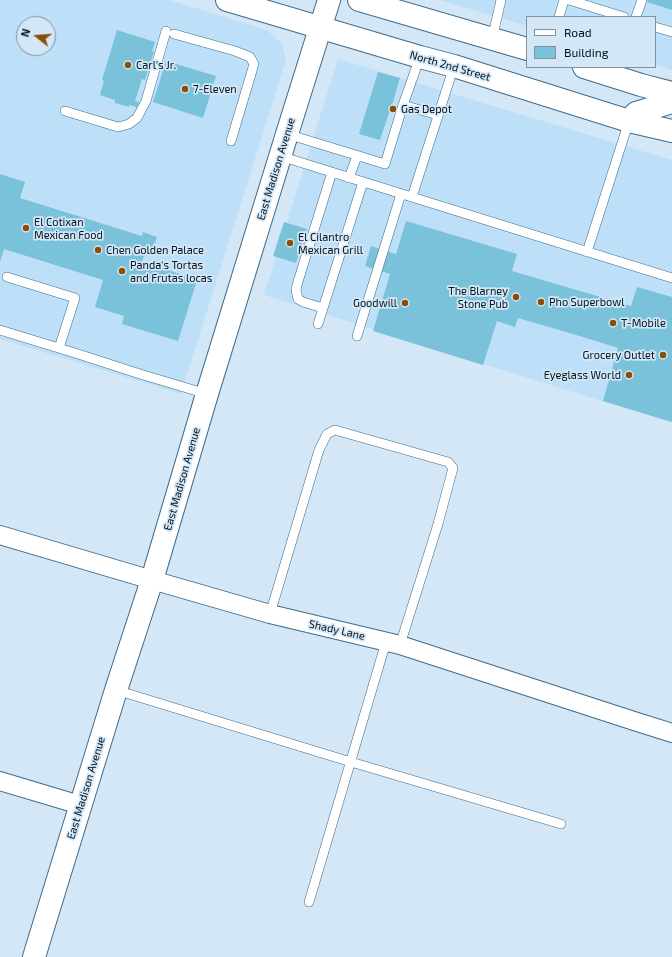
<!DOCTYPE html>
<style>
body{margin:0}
#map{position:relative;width:672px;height:957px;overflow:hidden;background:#d4e7f6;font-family:"Exo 2",sans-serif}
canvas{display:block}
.legend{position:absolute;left:526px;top:16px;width:130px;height:52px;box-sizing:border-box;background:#d4e7f6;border:1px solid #8092a0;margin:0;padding:5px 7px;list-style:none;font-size:12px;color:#02131f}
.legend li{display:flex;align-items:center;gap:8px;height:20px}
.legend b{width:20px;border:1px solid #8092a0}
.north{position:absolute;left:16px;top:16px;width:40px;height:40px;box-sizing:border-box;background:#d4e7f6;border:1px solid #8092a0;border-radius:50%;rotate:287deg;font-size:11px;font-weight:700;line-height:16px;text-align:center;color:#02131f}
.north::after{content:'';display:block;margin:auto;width:14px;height:18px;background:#8a4e0a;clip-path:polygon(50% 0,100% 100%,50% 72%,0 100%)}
</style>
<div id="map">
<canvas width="672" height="957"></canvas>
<ul class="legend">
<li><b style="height:5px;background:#fff"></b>Road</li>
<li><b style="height:11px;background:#79c2da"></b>Building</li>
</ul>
<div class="north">N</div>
</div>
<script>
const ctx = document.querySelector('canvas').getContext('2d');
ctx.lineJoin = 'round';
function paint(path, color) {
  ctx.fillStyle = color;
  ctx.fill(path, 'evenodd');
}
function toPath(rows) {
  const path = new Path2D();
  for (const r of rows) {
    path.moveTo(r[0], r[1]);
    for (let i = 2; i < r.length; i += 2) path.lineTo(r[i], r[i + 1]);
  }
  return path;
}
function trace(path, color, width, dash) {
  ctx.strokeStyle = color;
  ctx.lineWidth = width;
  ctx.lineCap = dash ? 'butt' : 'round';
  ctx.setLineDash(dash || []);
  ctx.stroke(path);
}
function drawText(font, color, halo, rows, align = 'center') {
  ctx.font = font + ' "Exo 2",sans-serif';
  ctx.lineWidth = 3.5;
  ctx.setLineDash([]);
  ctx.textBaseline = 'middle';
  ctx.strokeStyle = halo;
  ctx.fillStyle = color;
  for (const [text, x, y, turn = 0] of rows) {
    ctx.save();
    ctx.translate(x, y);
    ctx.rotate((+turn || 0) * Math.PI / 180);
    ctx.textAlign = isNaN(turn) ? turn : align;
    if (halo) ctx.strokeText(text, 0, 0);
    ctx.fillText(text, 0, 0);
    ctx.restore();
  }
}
paint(toPath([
 [0,0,169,0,267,30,282,44,286,60,181,394,0,339],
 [24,24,48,24,48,48,24,48],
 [440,0,672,0,672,70,655,65,655,17,527,17,527,26],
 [338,59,672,160,672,423,264,295]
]), '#bedff8');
paint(toPath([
 [648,0,672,0,672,10,647,2],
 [117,30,155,42,152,51,154,51,145,80,142,79,135,101,139,102,137,107,129,105,129,107,115,103,115,100,100,95,104,81,102,80],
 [166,61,216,76,203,118,153,102],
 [378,72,400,78,392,105,399,107,398,112,390,110,380,140,359,134],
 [0,174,25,182,20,198,142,236,143,232,157,237,152,250,147,249,142,261,197,280,178,341,122,324,124,316,95,307,103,280,4,249,0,262],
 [406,221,517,254,512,271,631,306,637,287,672,297,672,422,603,401,618,348,583,337,518,318,515,327,497,321,483,365,373,331,390,274,365,266,371,246,396,254],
 [284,222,307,229,296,263,273,256]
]), '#79c2da');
const service = toPath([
 [569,0,624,17],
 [559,17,564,0],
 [636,17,642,0],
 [655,27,672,32],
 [174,34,235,51,250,57,254,64,231,141],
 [492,39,501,0],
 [403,105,438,115],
 [65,111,118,127,129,124,137,118,146,101,166,31],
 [287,134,385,164,403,105,420,57],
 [280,156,672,278],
 [349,178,357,156],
 [412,197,454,66],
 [587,252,629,121],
 [7,277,75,298,59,348],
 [323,308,303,302,298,299,296,290,297,285,332,172],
 [318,324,363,182],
 [0,330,75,353,140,374,207,394],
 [357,336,401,194],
 [270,614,319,450,327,434,335,430,448,462,453,468,438,524,400,645],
 [116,690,351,762,561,824],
 [309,902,386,642]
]);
const minor = toPath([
 [0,535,152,580,270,614,400,645,634,721,672,733],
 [0,781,80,805]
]);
const tertiary = toPath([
 [34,957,116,690,152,580,207,394,287,134,329,0]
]);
const primary = toPath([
 [227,0,420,57,454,66,629,121,672,131],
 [359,0,527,49],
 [584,67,641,85,672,93],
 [629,121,636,113,672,102]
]);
trace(service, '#3e6b8b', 10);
trace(minor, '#3e6b8b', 20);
trace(tertiary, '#3e6b8b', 24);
trace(primary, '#3e6b8b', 24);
trace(service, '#fff', 9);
trace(minor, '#fff', 18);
trace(tertiary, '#fff', 22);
trace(primary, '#fff', 22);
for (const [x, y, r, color] of [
 [128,65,4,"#8a4e0a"],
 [185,89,4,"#8a4e0a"],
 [393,109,4,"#8a4e0a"],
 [26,228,4,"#8a4e0a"],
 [290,243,4,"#8a4e0a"],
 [98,250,4,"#8a4e0a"],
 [122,271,4,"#8a4e0a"],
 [516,297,4,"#8a4e0a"],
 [541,302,4,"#8a4e0a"],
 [405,303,4,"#8a4e0a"],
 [613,323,4,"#8a4e0a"],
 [663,355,4,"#8a4e0a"],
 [629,375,4,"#8a4e0a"]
]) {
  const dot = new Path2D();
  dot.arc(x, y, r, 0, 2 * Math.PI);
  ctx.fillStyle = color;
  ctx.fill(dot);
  trace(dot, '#d4e7f6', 1.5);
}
drawText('11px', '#02131f', '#d4e7f6', [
 ["Carl's Jr.",136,65],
 ["7-Eleven",193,89],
 ["Gas Depot",401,109],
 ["El Cotixan",34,222],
 ["Mexican Food",34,235],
 ["El Cilantro",298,237],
 ["Mexican Grill",298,250],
 ["Chen Golden Palace",106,250],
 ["Panda's Tortas",130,265],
 ["and Frutas locas",130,278],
 ["The Blarney",508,291,"right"],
 ["Stone Pub",508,304,"right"],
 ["Pho Superbowl",549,302],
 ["Goodwill",397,303,"right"],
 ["T-Mobile",621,323],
 ["Grocery Outlet",655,355,"right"],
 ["Eyeglass World",621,375,"right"]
], 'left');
drawText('11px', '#02131f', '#d4e7f6', [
 ["North 2nd Street",450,66,16],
 ["East Madison Avenue",276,169,-73],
 ["East Madison Avenue",182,479,-74],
 ["Shady Lane",337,630,13],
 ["East Madison Avenue",86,788,-73]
]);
</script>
